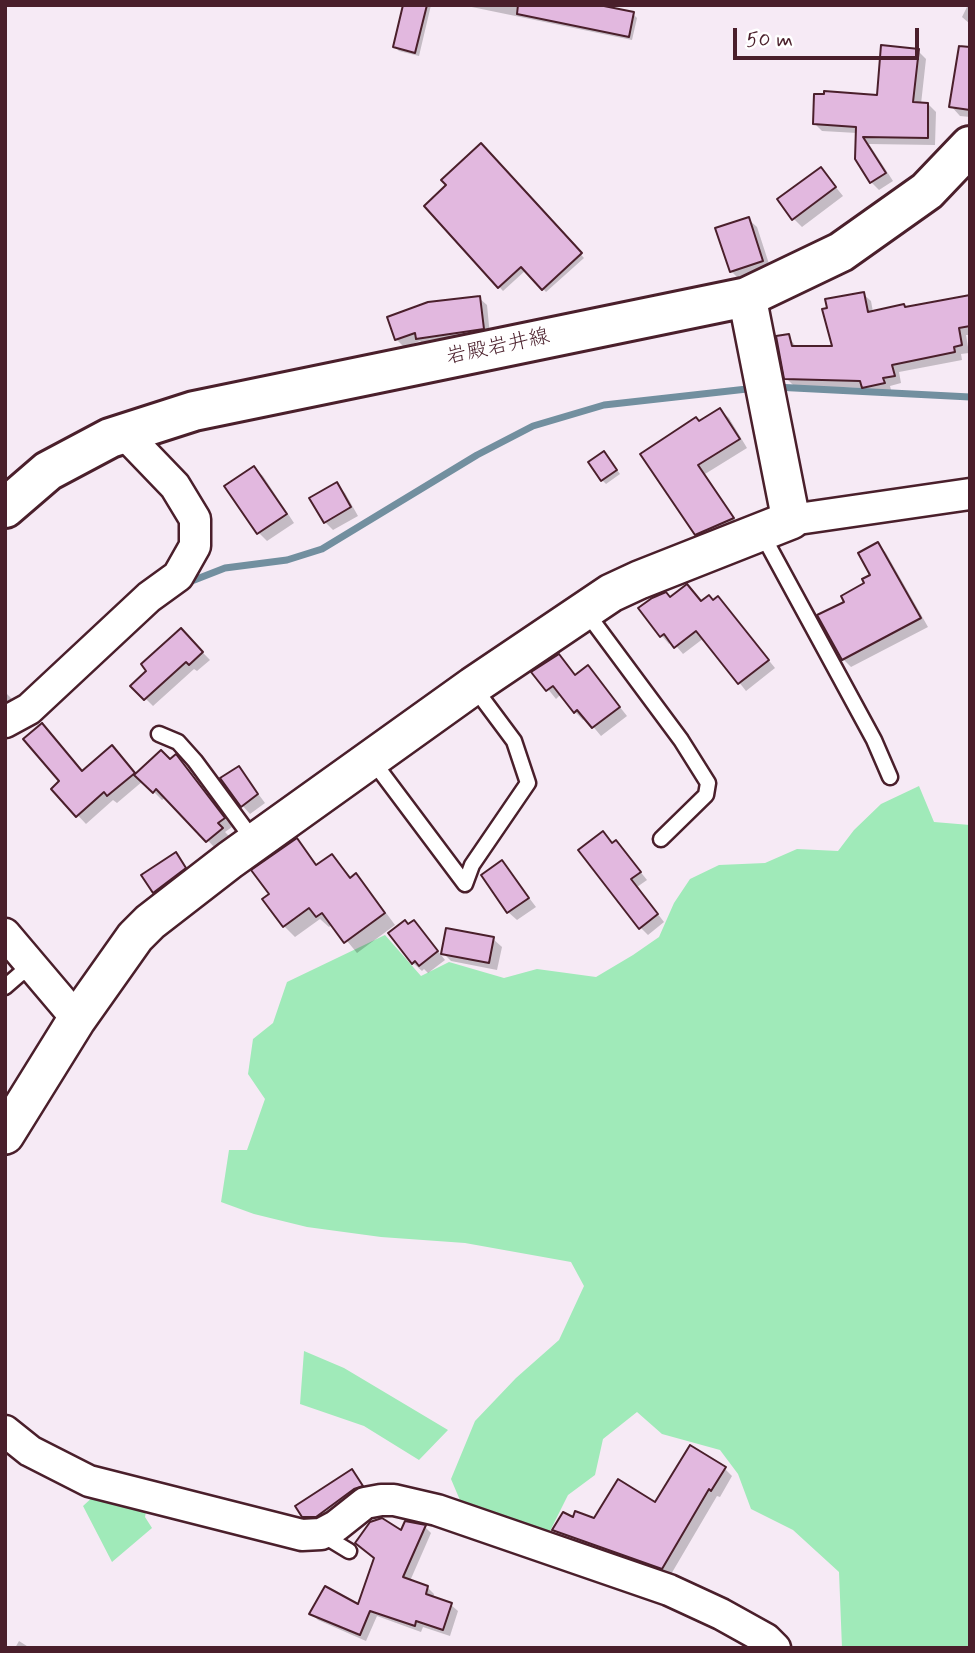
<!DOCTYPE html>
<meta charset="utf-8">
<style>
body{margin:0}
#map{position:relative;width:975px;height:1653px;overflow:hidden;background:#f6eaf5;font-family:Mynerve,sans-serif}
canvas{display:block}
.frame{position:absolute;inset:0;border:7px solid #4a1f2b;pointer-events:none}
.scale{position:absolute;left:733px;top:28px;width:186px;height:32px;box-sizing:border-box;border:4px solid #4a1f2b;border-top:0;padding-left:9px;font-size:21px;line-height:24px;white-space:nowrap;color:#4a1f2b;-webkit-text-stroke:5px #fff;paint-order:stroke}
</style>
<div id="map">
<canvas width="975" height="1653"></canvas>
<div class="frame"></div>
<div class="scale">50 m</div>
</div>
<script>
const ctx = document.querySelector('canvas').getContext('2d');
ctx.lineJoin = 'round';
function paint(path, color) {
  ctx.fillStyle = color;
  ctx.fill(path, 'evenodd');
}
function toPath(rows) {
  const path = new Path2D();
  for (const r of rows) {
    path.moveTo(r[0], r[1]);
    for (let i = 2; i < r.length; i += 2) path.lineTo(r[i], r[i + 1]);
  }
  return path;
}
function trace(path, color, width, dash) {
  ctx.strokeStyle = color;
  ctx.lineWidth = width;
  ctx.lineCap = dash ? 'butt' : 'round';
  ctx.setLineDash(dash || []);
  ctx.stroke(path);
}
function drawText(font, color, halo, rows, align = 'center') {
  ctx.font = font + ' Mynerve,"Klee One",sans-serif';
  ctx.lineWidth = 6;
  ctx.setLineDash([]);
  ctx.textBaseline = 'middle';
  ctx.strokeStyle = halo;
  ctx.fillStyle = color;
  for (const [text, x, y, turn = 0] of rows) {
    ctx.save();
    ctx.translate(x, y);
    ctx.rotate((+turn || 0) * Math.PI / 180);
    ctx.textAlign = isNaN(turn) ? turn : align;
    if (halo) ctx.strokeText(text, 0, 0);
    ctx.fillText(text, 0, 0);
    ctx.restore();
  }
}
paint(toPath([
 [919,786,934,822,970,825,970,1648,842,1648,839,1572,793,1530,751,1509,738,1474,720,1450,662,1434,637,1412,603,1439,595,1475,568,1495,547,1537,462,1505,451,1479,475,1421,516,1378,559,1340,584,1286,571,1262,465,1243,381,1237,307,1227,254,1214,221,1202,229,1150,247,1150,265,1099,248,1074,253,1039,273,1023,287,982,385,935,421,976,449,962,504,978,537,969,596,977,633,955,659,937,674,903,690,879,719,865,765,863,797,849,838,851,854,830,881,804],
 [304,1351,344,1368,448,1430,419,1460,364,1426,300,1404],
 [96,1494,147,1506,145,1517,152,1528,112,1562,83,1506]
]), '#a0eab9');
paint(toPath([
 [405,5,431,5,419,56,399,51,395,47],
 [462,5,590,5,633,14,637,18,632,40],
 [965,5,970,5,970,24,962,17,967,7],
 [970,42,970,117,960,116,951,106,957,69],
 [918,51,926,59,921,104,928,104,936,112,935,145,869,144,893,181,879,190,871,182,857,133,822,131,814,123,879,97],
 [481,145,584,258,546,292,526,270,503,291,426,206,449,186],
 [821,169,843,196,802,227,793,218],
 [748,219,757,227,771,270,740,280,731,271],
 [863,294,871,301,873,312,970,298,970,335,966,335,969,353,961,354,962,360,899,372,901,383,890,386,891,390,871,394,864,388,794,386,786,378,788,336,797,348,834,348],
 [479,298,487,305,490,336,425,346,420,341,404,347,396,339],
 [720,410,729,418,747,448,705,474,740,527,705,543,697,534,642,454],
 [608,457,620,474,606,484,602,480],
 [254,468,263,476,294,523,267,541,259,533],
 [336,484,345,493,358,516,333,530,325,522],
 [878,544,886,553,928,627,851,667,843,659,846,602,873,575],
 [670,599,725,606,775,668,746,691,704,638,683,654,672,641,669,644,662,636,641,608],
 [181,630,210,660,197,671,194,669,153,706,133,686,149,671],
 [559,656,576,676,588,667,627,716,601,736,586,718,583,720,575,712,561,694,556,699,534,672],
 [5,692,13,700,5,708],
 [120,756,137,775,170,761,184,764,232,827,225,832,230,837,216,849,166,797,162,800,143,781,117,803,113,800,86,824,53,789,82,772],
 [239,768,265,803,250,814,242,805],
 [603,833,613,844,623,850,647,880,637,887,664,922,648,935,641,928],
 [296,840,318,866,332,856,352,878,356,876,367,887,395,925,357,953,333,924,329,927,320,919,295,937,284,926,271,895],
 [176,854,193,877,163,900,143,875],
 [502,862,536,907,517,920,508,912],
 [409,926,422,931,445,960,428,973,424,969,422,971,413,963],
 [493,939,502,947,497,970,451,961,443,953],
 [725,1469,732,1476,720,1497,717,1496,670,1576,561,1537,554,1530,574,1520,595,1521,656,1504],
 [352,1471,370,1494,312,1525,303,1516],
 [425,1527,431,1533,410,1581,428,1588,434,1594,433,1599,451,1605,458,1611,450,1636,423,1627,421,1632,377,1616,366,1641,318,1620,312,1614,359,1607,402,1533],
 [19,1641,30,1648,15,1648]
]), '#0003');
trace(toPath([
 [775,387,970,397],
 [184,584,225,568,287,560,322,549,477,455,533,426,604,405,756,388]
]), '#728f9f', 7);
const building = toPath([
 [403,5,427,5,415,53,393,47,403,5],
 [518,5,599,5,634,12,629,37,517,14,518,5],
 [881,45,919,49,913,102,928,103,928,138,863,137,886,173,870,183,855,159,856,127,813,124,814,94,824,94,824,91,877,95,881,45],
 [959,46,970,47,970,110,949,107,959,46],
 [481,143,582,253,542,290,521,267,498,288,424,206,446,185,441,180,481,143],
 [821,167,836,187,792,220,777,199,821,167],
 [749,217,763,261,730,272,715,228,749,217],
 [864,292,868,312,904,304,905,307,970,295,970,326,959,328,962,345,954,347,955,352,892,365,895,376,883,378,885,383,862,388,860,381,784,379,776,336,789,334,792,346,832,346,822,309,827,308,825,299,864,292],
 [480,296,484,329,416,339,415,333,395,340,387,317,428,302,480,296],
 [720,408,740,439,698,465,734,518,695,535,640,454,696,417,699,421,720,408],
 [604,451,617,470,601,481,588,462,604,451],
 [254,466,287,514,257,534,224,486,254,466],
 [337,482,351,507,324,523,309,498,337,482],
 [878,542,921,618,842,660,817,615,844,602,841,596,864,583,862,579,870,575,858,553,878,542],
 [687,584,701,601,709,595,713,600,718,596,769,660,738,684,696,631,674,648,664,634,660,637,638,608,652,598,666,592,670,597,687,584],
 [181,628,203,652,189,665,186,662,144,700,130,686,146,671,141,664,181,628],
 [559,654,575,675,588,665,620,707,592,728,577,710,574,713,553,686,546,691,531,672,559,654],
 [42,723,82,771,112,745,135,773,107,796,104,792,76,817,51,789,59,781,23,739,42,723],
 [161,750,170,759,176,754,225,818,218,823,223,828,206,842,156,789,153,793,134,775,161,750],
 [239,766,258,794,241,807,220,778,239,766],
 [603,831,612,843,616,840,641,872,631,879,658,914,639,929,578,850,603,831],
 [297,838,316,865,332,854,350,878,356,873,385,913,344,943,322,913,316,917,309,908,283,927,262,899,269,894,251,870,297,838],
 [176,852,186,868,153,893,141,875,176,852],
 [502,860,529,898,507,913,481,875,502,860],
 [405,920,408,924,414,920,438,951,419,966,415,961,412,964,388,933,405,920],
 [446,928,494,937,489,963,441,954,446,928],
 [690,1445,726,1467,711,1491,709,1489,662,1569,552,1530,563,1512,573,1517,575,1511,594,1518,618,1479,655,1502,690,1445],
 [352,1469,363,1486,354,1489,316,1517,302,1517,295,1506,352,1469],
 [382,1518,401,1530,405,1521,426,1525,403,1577,428,1586,426,1594,452,1603,443,1630,416,1621,415,1626,370,1611,360,1635,309,1614,325,1586,358,1604,374,1558,355,1543,370,1522,382,1518]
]);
paint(building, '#e2b8df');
trace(building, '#4a1f2b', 2);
const service = toPath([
 [761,532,874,740,890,777],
 [586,612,681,740,708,783,706,795,661,839],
 [159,734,178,742,195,761,254,841],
 [372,760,465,884],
 [465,884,472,865,528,783,514,741,473,686],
 [5,987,20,974,34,970],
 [321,1534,349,1551]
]);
const minor = toPath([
 [791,520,970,494],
 [5,722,29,709,149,597,178,576,195,546,195,519,175,486,124,433],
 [5,934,77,1019],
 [5,1431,30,1451,89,1481,302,1535,321,1534,336,1526,365,1503,381,1500,394,1500,437,1510,669,1590,721,1614,766,1639,775,1648]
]);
const tertiary = toPath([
 [5,1135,77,1019,135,937,150,922,230,860,473,686,611,593,639,580,791,520,747,297]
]);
const secondary = toPath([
 [5,508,48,471,110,438,194,411,747,297,841,252,927,191,970,146]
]);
trace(service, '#4a1f2b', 19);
trace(minor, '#4a1f2b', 35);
trace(tertiary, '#4a1f2b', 42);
trace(secondary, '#4a1f2b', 44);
trace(service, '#fff', 14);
trace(minor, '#fff', 30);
trace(tertiary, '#fff', 37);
trace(secondary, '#fff', 38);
drawText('21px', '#4a1f2b', '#fff', [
 ["岩殿岩井線",498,348,-12]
]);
</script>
